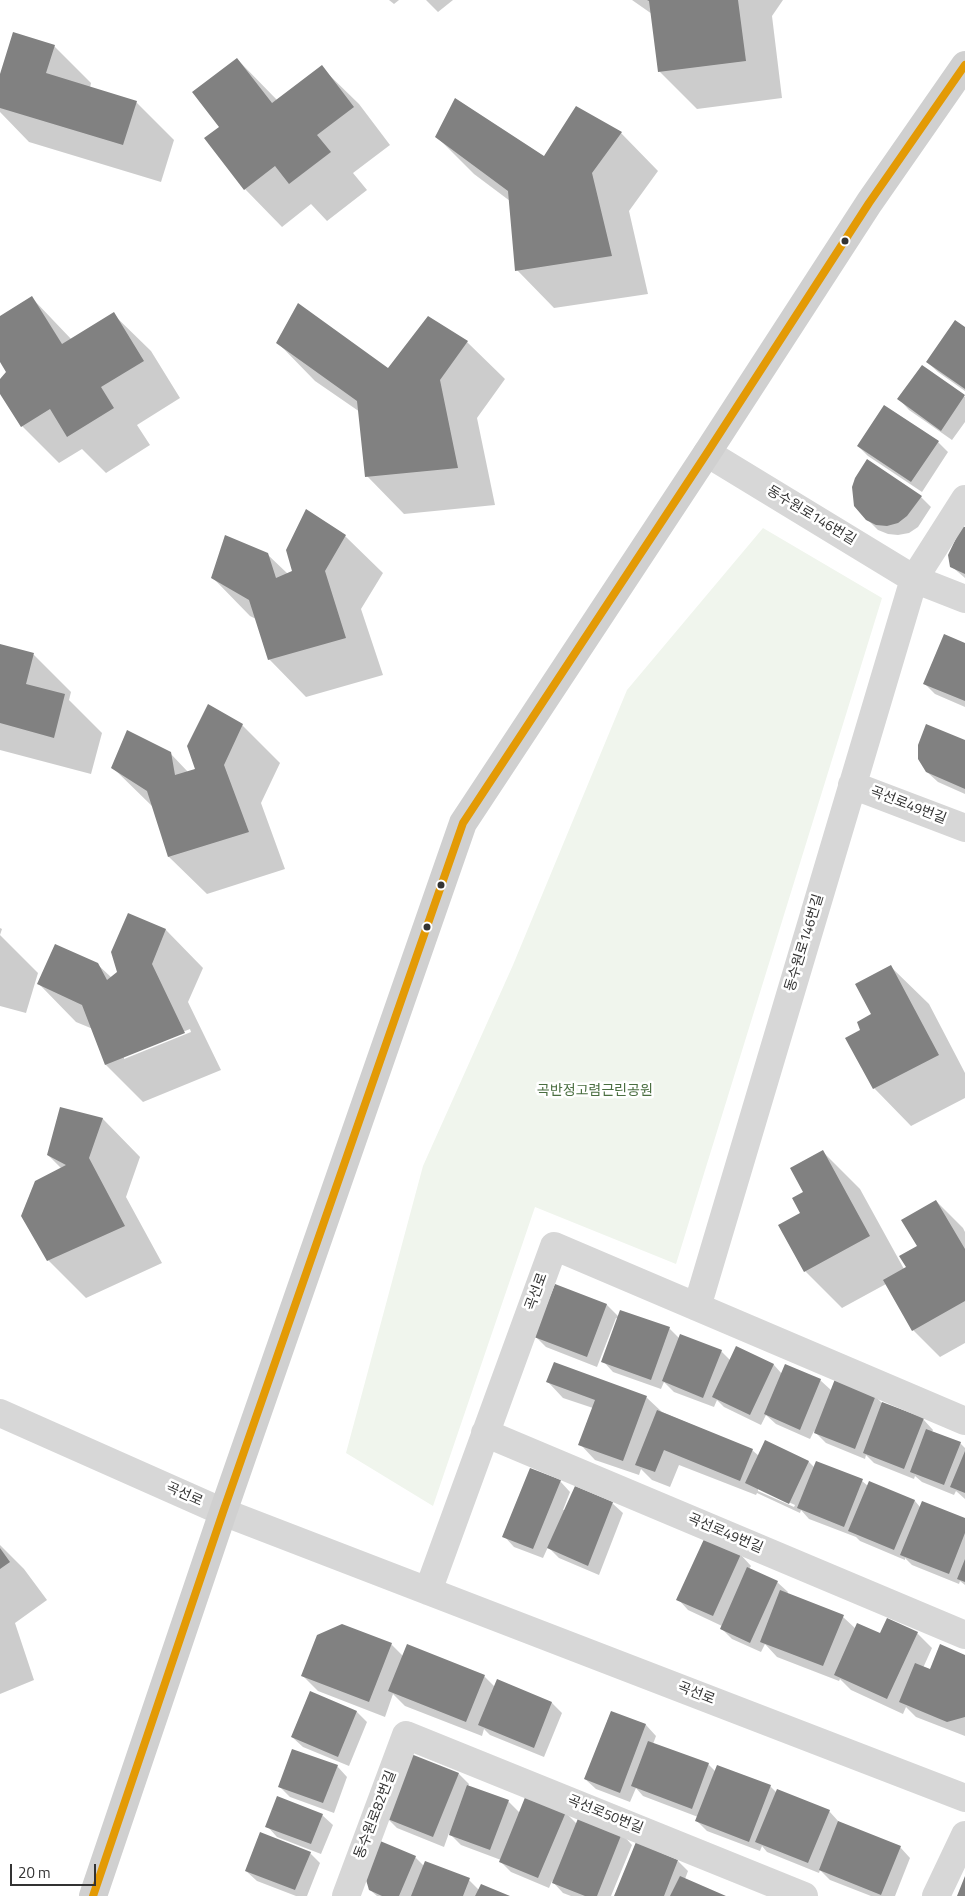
<!DOCTYPE html>
<meta charset="utf-8">
<style>
body{margin:0}
#map{position:relative;width:965px;height:1896px;overflow:hidden;background:#fff;font-family:"Titillium Web",sans-serif}
canvas{display:block}
.scale{position:absolute;left:10px;top:1864px;width:86px;height:22px;box-sizing:border-box;border:2px solid #333;border-top:0;padding-left:6px;font-size:15px;line-height:18px;white-space:nowrap;color:#333;-webkit-text-stroke:4px #fff;paint-order:stroke}
</style>
<div id="map">
<canvas width="965" height="1896"></canvas>
<div class="scale">20 m</div>
</div>
<script>
const ctx = document.querySelector('canvas').getContext('2d');
ctx.lineJoin = 'round';
function paint(path, color) {
  ctx.fillStyle = color;
  ctx.fill(path, 'evenodd');
}
function toPath(rows) {
  const path = new Path2D();
  for (const r of rows) {
    path.moveTo(r[0], r[1]);
    for (let i = 2; i < r.length; i += 2) path.lineTo(r[i], r[i + 1]);
  }
  return path;
}
function trace(path, color, width, dash) {
  ctx.strokeStyle = color;
  ctx.lineWidth = width;
  ctx.lineCap = dash ? 'butt' : 'round';
  ctx.setLineDash(dash || []);
  ctx.stroke(path);
}
function drawText(font, color, halo, rows, align = 'center') {
  ctx.font = font + ' "Titillium Web","Noto Sans KR",sans-serif';
  ctx.lineWidth = 5;
  ctx.setLineDash([]);
  ctx.textBaseline = 'middle';
  ctx.strokeStyle = halo;
  ctx.fillStyle = color;
  for (const [text, x, y, turn = 0] of rows) {
    ctx.save();
    ctx.translate(x, y);
    ctx.rotate((+turn || 0) * Math.PI / 180);
    ctx.textAlign = isNaN(turn) ? turn : align;
    if (halo) ctx.strokeText(text, 0, 0);
    ctx.fillText(text, 0, 0);
    ctx.restore();
  }
}
paint(toPath([
 [763,528,882,598,676,1264,535,1207,433,1506,346,1453,423,1166,513,965,627,690]
]), '#f0f5ed');
paint(toPath([
 [389,0,399,0,394,4],
 [426,0,453,0,438,12],
 [632,0,783,0,772,16,782,98,697,109,659,71,652,14],
 [54,46,91,83,90,88,136,102,174,140,161,182,29,142,0,112,0,78],
 [237,59,277,100,321,67,359,104,390,145,353,173,367,190,327,221,311,204,282,227,245,189,221,127],
 [621,133,658,171,629,211,648,294,554,308,517,270,510,201,474,174,437,137,544,158],
 [32,298,72,340,113,314,151,351,180,398,137,425,150,445,106,473,82,449,59,463,22,426,0,391,0,381,8,372,0,360,0,318],
 [965,328,965,391,938,372,927,362],
 [467,342,505,379,477,418,495,505,404,514,367,476,360,412,315,381,278,343,388,370],
 [923,367,965,397,965,422,952,440,909,410,899,399],
 [938,442,948,452,922,492,868,456,858,446],
 [921,497,931,507,918,527,909,533,898,535,888,534,878,530,867,519],
 [965,528,965,578,951,566],
 [345,536,383,573,361,609,383,675,306,697,269,659,256,619,250,616,213,578,267,554,288,574],
 [965,644,965,707,935,694,925,684],
 [0,646,34,655,71,692,69,700,102,733,91,774,0,750],
 [242,725,280,763,261,803,285,869,207,894,169,857,154,808,112,767,170,753,188,772,196,769],
 [965,742,965,794,938,782,927,772],
 [128,914,166,930,203,968,188,1002,221,1070,143,1102,106,1065,93,1029,76,1022,39,984,97,964,112,978,119,973],
 [190,1029,191,1032,124,1059,124,1056],
 [0,928,2,929,0,935,38,973,26,1013,0,1006],
 [891,967,929,1004,965,1073,965,1098,911,1126,874,1088,862,1031,873,1015],
 [61,1108,103,1119,140,1157,126,1197,162,1263,86,1298,48,1260,62,1169,48,1155],
 [822,1151,860,1189,904,1269,908,1267,919,1246,936,1201,963,1228,965,1232,965,1343,940,1357,913,1330,886,1284,842,1308,805,1271,802,1213,805,1193],
 [556,1286,607,1305,619,1317,669,1328,680,1339,721,1351,731,1361,737,1348,774,1365,782,1374,820,1380,832,1391,875,1396,883,1404,923,1419,933,1430,932,1432,960,1443,965,1448,965,1499,956,1491,954,1495,922,1482,915,1476,914,1479,874,1463,866,1455,865,1459,826,1443,814,1431,810,1439,776,1424,766,1415,761,1425,724,1407,717,1400,714,1407,674,1392,664,1382,661,1389,613,1372,603,1361,618,1319,616,1318,597,1367,546,1347,536,1337],
 [548,1382,646,1397,662,1412,752,1450,759,1456,766,1442,809,1462,815,1468,862,1481,868,1486,869,1483,915,1501,920,1507,965,1519,965,1585,960,1581,959,1584,912,1565,905,1558,905,1560,860,1541,856,1537,809,1519,801,1510,800,1513,757,1493,756,1495,679,1465,670,1487,652,1480,641,1469,639,1475,595,1460,580,1444,593,1408,563,1398],
 [758,1488,795,1505,794,1507,758,1491],
 [560,1481,570,1492,563,1510,612,1503,623,1513,599,1575,559,1558,548,1547,543,1558,514,1547,504,1536],
 [0,1545,24,1569,47,1600,15,1623,34,1680,0,1694],
 [741,1555,751,1566,749,1569,777,1582,788,1592,787,1594,843,1617,856,1629,880,1635,917,1633,932,1648,923,1668,930,1671,965,1656,965,1736,916,1717,906,1707,903,1714,851,1690,840,1679,839,1681,777,1657,765,1644,761,1652,732,1639,721,1628,722,1626,688,1610,678,1599],
 [391,1644,403,1656,484,1676,495,1687,552,1703,562,1713,544,1757,490,1735,484,1729,482,1736,405,1706,393,1694,385,1717,318,1691,303,1676],
 [310,1693,357,1712,367,1722,349,1766,303,1747,292,1737],
 [611,1712,646,1725,656,1736,653,1744,708,1764,716,1772,770,1786,777,1793,829,1811,839,1822,900,1847,910,1858,895,1896,871,1896,830,1880,820,1870,819,1873,767,1852,762,1846,760,1851,707,1831,697,1821,698,1817,643,1796,636,1788,630,1802,596,1789,585,1779],
 [337,1766,347,1777,334,1813,290,1797,279,1786],
 [459,1774,469,1784,468,1787,508,1801,520,1813,566,1813,577,1824,622,1834,632,1845,611,1896,571,1896,563,1893,552,1881,549,1888,511,1872,501,1862,501,1860,461,1845,449,1833,444,1847,397,1828,386,1817],
 [322,1815,333,1825,321,1854,277,1837,267,1826],
 [310,1853,320,1863,307,1896,296,1896,257,1881,246,1871],
 [415,1857,424,1866,469,1880,479,1890,507,1896,377,1896,370,1890],
 [678,1861,688,1871,685,1879,723,1896,615,1896]
]), '#0003');
paint(toPath([
 [647,0,738,0,746,61,658,72,649,1],
 [13,32,55,45,46,73,137,101,123,145,0,108,0,74],
 [237,58,272,103,322,65,354,107,317,135,331,152,289,184,275,166,244,190,204,138,219,127,192,92],
 [455,98,544,156,576,106,622,132,592,173,612,256,515,271,508,191,435,137],
 [32,296,62,344,114,312,144,361,101,387,114,408,67,437,50,409,21,427,0,394,0,379,6,372,0,362,0,316],
 [298,303,388,368,428,316,468,341,440,380,458,468,365,477,357,401,276,343],
 [955,320,965,327,965,389,926,362],
 [922,365,965,395,941,431,897,399],
 [884,405,939,441,911,482,857,446],
 [867,459,922,496,907,516,898,523,887,526,876,525,866,520,854,506,852,487,855,478],
 [306,509,346,535,325,571,346,638,268,660,249,600,211,578,225,535,268,553,276,578,292,571,286,550],
 [962,526,965,527,965,574,950,567,948,555],
 [944,634,965,643,965,701,923,684],
 [0,644,34,653,26,684,65,694,54,738,0,723],
 [208,704,243,724,224,765,249,832,168,857,147,791,111,768,127,730,171,752,175,775,195,769,187,746],
 [926,724,965,740,965,789,926,772,918,759,918,745],
 [128,913,166,929,152,964,185,1033,105,1065,82,1005,37,984,55,944,98,963,107,980,117,972,111,952],
 [891,965,939,1055,873,1089,845,1038,860,1030,857,1022,871,1014,855,984],
 [60,1107,103,1118,89,1158,125,1226,47,1261,21,1216,35,1181,66,1165,47,1155],
 [823,1150,870,1236,804,1272,778,1225,800,1213,792,1198,803,1192,790,1168],
 [936,1200,965,1249,965,1301,912,1331,883,1280,906,1267,899,1256,917,1246,901,1220],
 [555,1284,607,1304,587,1357,534,1337],
 [620,1310,670,1327,651,1380,601,1362],
 [680,1334,722,1350,703,1398,662,1381],
 [736,1346,774,1364,750,1415,712,1397],
 [554,1362,647,1396,623,1461,578,1445,595,1400,546,1382],
 [785,1364,821,1379,800,1430,764,1414],
 [835,1379,876,1395,855,1449,814,1433],
 [882,1402,924,1418,904,1469,863,1453],
 [657,1410,753,1449,740,1481,664,1450,655,1472,635,1465],
 [926,1429,961,1442,944,1485,910,1472],
 [765,1440,809,1461,789,1504,745,1483],
 [965,1451,965,1493,950,1487],
 [816,1461,863,1479,844,1527,797,1508],
 [530,1468,561,1480,533,1549,502,1537],
 [869,1481,915,1500,894,1550,848,1531],
 [575,1486,613,1502,588,1566,547,1548],
 [922,1501,965,1518,965,1533,949,1574,900,1555],
 [705,1537,741,1554,713,1616,676,1600],
 [0,1548,10,1562,0,1569],
 [965,1559,965,1582,957,1579],
 [747,1567,778,1581,750,1643,720,1629],
 [780,1590,844,1615,823,1666,760,1642],
 [887,1618,918,1632,887,1699,834,1675,857,1623,880,1633],
 [342,1624,392,1643,369,1702,301,1676,317,1635],
 [407,1644,485,1675,466,1722,388,1691],
 [940,1644,965,1655,965,1717,947,1722,899,1702,915,1663,930,1669],
 [497,1679,552,1702,534,1748,478,1725],
 [310,1691,357,1711,338,1757,291,1737],
 [611,1711,646,1724,620,1793,584,1779],
 [648,1741,709,1763,692,1809,631,1786],
 [292,1749,338,1765,323,1803,278,1787],
 [411,1754,459,1773,433,1837,385,1818],
 [717,1765,771,1785,749,1842,695,1821],
 [467,1785,509,1800,490,1850,449,1835],
 [777,1789,830,1810,808,1863,755,1842],
 [526,1795,566,1812,538,1878,499,1862],
 [277,1796,323,1814,311,1844,265,1827],
 [579,1816,622,1833,597,1896,585,1896,552,1883],
 [838,1821,901,1846,881,1895,819,1870],
 [260,1832,311,1852,295,1890,245,1871],
 [373,1838,416,1856,399,1896,382,1896,369,1890,362,1866],
 [636,1842,678,1860,664,1896,614,1896],
 [425,1861,470,1878,463,1896,411,1896],
 [680,1876,726,1896,670,1896],
 [965,1876,965,1896,957,1896],
 [481,1884,510,1896,475,1896]
]), '#818181');
trace(toPath([
 [707,453,914,579,965,599],
 [852,785,965,828],
 [697,1307,914,579,965,499],
 [485,1433,965,1635],
 [223,1512,965,1798],
 [428,1591,554,1246,965,1421],
 [346,1896,406,1735,804,1896],
 [936,1896,965,1835]
]), '#d7d7d7', 28);
trace(toPath([
 [0,1413,223,1512]
]), '#d7d7d7', 28);
trace(toPath([
 [93,1896,223,1512,463,823,707,453,869,203,965,65]
]), '#d0d0d0', 28);
trace(toPath([
 [93,1896,223,1512,463,823,707,453,869,203,965,65]
]), '#e39a05', 8);
for (const [x, y, r, color] of [
 [845,241,4.5,"#333"],
 [441,885,4.5,"#333"],
 [427,927,4.5,"#333"]
]) {
  const dot = new Path2D();
  dot.arc(x, y, r, 0, 2 * Math.PI);
  ctx.fillStyle = color;
  ctx.fill(dot);
  trace(dot, '#fff', 2);
}
drawText('14px', '#333', '#fff', [
 ["동수원로146번길",811,516,31],
 ["곡선로49번길",908,806,21],
 ["동수원로146번길",805,943,-73],
 ["곡선로",537,1292,-70],
 ["곡선로",184,1495,24],
 ["곡선로49번길",725,1534,23],
 ["곡선로",696,1694,21],
 ["동수원로82번길",376,1815,-69],
 ["곡선로50번길",605,1815,22]
]);
drawText('14px', '#4a6e40', '#fff', [
 ["곡반정고렴근린공원",595,1092]
]);
</script>
